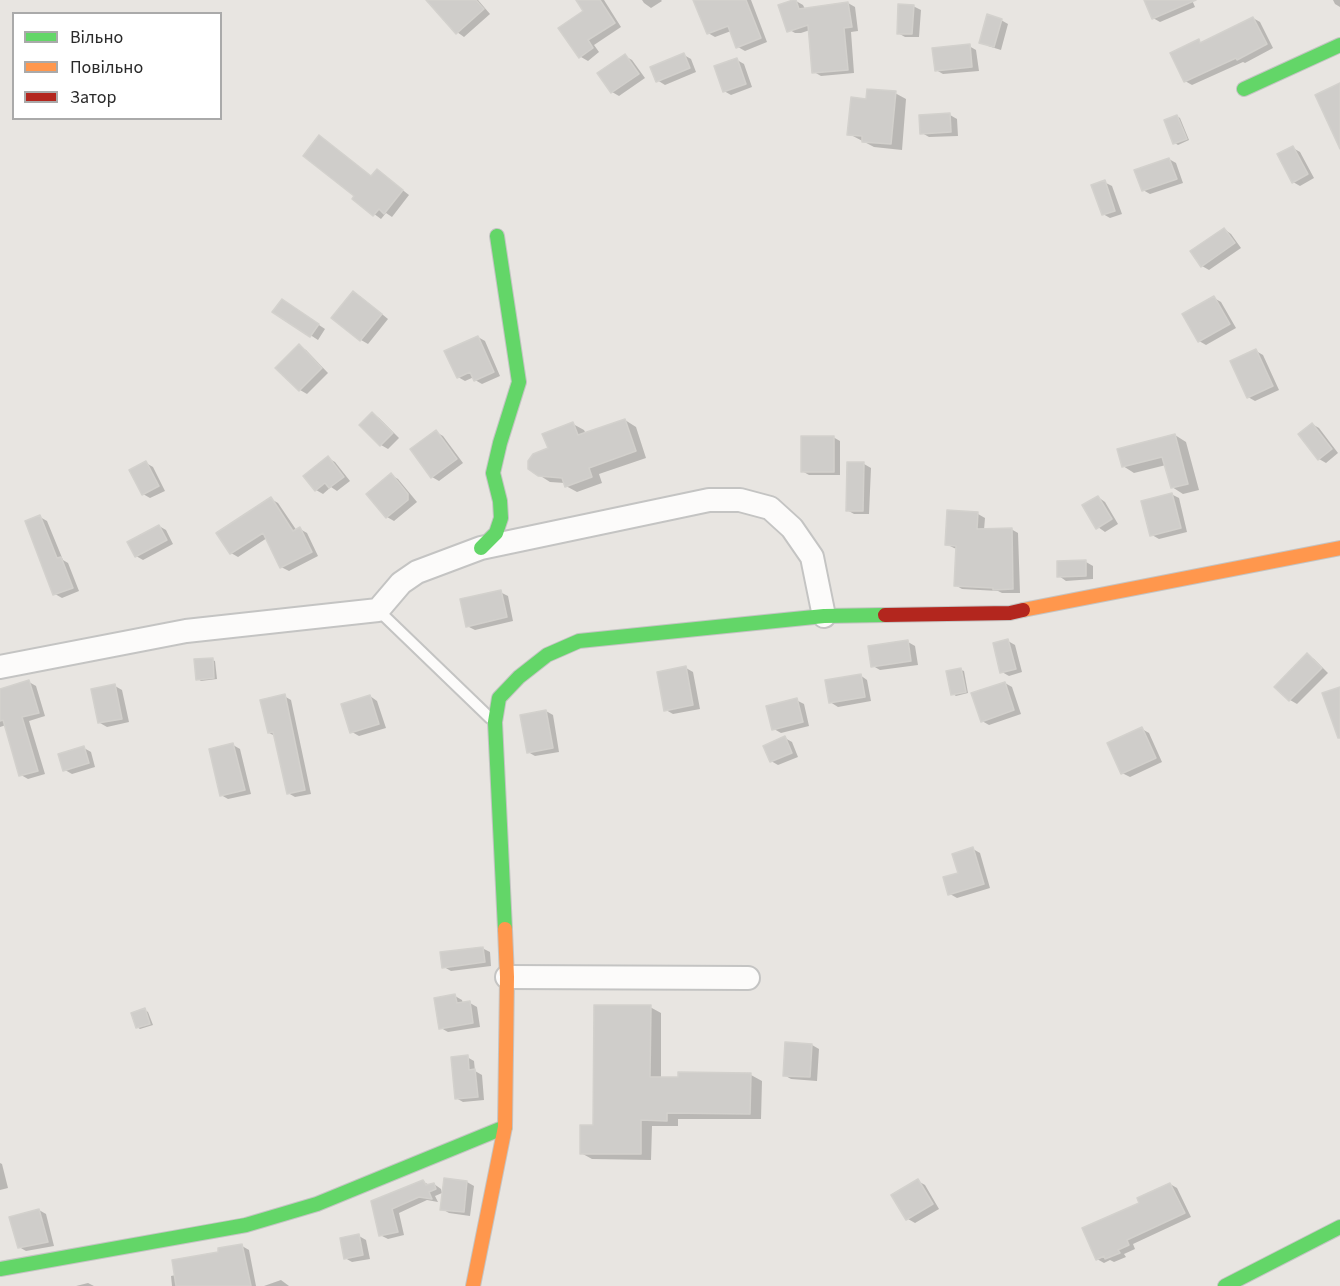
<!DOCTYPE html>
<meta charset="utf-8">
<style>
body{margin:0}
#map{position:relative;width:1340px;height:1286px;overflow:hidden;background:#e8e5e1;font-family:"Source Sans 3",sans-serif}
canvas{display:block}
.legend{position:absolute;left:12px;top:12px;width:210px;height:108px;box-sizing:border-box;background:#fff;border:2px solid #aaa;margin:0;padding:8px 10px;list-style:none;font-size:18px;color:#2a2a2a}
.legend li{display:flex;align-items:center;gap:12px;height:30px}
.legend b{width:30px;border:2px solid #aaa}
</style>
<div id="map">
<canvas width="1340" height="1286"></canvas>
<ul class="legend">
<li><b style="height:8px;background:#63d668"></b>Вільно</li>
<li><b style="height:8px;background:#ff974d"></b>Повільно</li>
<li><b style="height:8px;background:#b3261e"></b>Затор</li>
</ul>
</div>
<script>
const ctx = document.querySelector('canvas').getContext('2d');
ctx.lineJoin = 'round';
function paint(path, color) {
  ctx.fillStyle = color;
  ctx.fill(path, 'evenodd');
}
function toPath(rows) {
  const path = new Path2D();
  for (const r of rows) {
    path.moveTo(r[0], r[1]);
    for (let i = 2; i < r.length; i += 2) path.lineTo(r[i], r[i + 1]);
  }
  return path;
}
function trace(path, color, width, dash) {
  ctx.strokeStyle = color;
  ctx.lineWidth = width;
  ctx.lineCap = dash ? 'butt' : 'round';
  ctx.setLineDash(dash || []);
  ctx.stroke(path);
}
paint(toPath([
 [438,0,478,0,490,14,464,37,457,32],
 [581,0,604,0,621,27,594,45,599,52,588,61,581,57,585,11],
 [642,0,661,0,662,1,651,8,644,3],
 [698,0,751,0,767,42,745,51,738,47,731,31,715,37,708,33],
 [1146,0,1192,0,1195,7,1160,22,1153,18],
 [1333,0,1340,0,1340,7,1335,4],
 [796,1,803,5,805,9,848,3,855,7,858,31,851,32,854,73,821,76,814,72,810,30,801,33,795,33,788,29],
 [913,6,921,10,919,37,905,37,898,33],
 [1253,18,1260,22,1273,48,1245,63,1243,62,1192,85,1185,81,1198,41,1203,43],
 [1001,20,1008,24,1001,50,988,46,981,42],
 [969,46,976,50,979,71,943,74,936,70],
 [684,55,691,59,696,72,665,85,657,80],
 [625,56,632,60,645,78,619,96,612,92],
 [737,60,744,64,752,87,731,95,724,91],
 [895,93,906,99,902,150,874,147,849,134,868,100],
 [950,115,957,119,958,136,929,137,922,133],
 [1177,116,1180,118,1189,140,1178,145,1175,143],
 [1293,148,1300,152,1314,178,1300,186,1293,182],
 [1169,159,1176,163,1183,183,1150,194,1143,190],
 [377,170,409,195,392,217,386,213,381,219,354,199],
 [1104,182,1112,186,1122,214,1110,218,1103,214],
 [1224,229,1231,234,1241,248,1209,270,1202,266],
 [354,293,361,297,388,319,368,344,361,340,333,317],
 [1214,298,1221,302,1236,328,1206,345,1199,341],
 [289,305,325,329,318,340,275,312],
 [478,337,485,341,500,376,482,384,475,380,474,377,465,381,458,377],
 [299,346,306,350,328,373,307,394,300,390],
 [1256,351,1263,355,1279,390,1255,401,1248,397],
 [372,413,379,418,399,438,388,449,381,445],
 [625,420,636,427,646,458,599,474,602,483,577,492,566,486,565,483,550,482,539,475,550,449,573,424,584,430,586,434],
 [1312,424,1319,428,1338,453,1326,463,1319,459],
 [436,432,443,436,463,463,439,481,432,477],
 [1175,435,1186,442,1199,490,1183,494,1172,487,1166,465,1134,473,1123,466],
 [833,437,840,441,840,475,809,475,802,471],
 [328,458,335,462,350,481,337,491,331,487,323,494,316,490],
 [146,463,153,467,165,491,150,498,143,494],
 [864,464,871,468,869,514,854,514,847,510],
 [391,475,398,479,417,502,394,521,387,517,368,494],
 [1171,494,1179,498,1187,532,1159,539,1152,535],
 [1098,497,1105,502,1118,524,1105,532,1098,527],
 [271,499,278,503,297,531,300,529,307,533,318,556,289,571,281,567,267,538,238,557,231,553],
 [978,514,985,518,984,530,1011,529,1018,533,1020,593,1002,593,998,591,962,589,955,585,957,549,954,548,946,544],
 [40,517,47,521,63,560,68,563,79,591,62,598,55,594],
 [159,526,166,530,173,544,143,560,136,556],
 [1086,562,1093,566,1093,579,1066,581,1059,576],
 [500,592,508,596,513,621,475,630,467,626],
 [1008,641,1015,645,1022,672,1009,676,1002,672],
 [908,642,915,646,918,665,880,670,873,666],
 [1307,655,1314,659,1328,673,1297,704,1290,700,1276,687],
 [212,660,215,661,217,679,201,681,198,679],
 [686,668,693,672,700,709,673,714,666,710],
 [961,670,964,671,968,693,956,696,953,694],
 [860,675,867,680,871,701,838,707,830,702],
 [29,682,36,686,45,716,29,721,45,774,28,779,21,775,6,725,0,727,0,691],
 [1005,683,1012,687,1021,714,989,725,982,721],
 [115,686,122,690,129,722,107,727,100,723],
 [284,696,291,700,311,794,295,797,288,793,275,736,269,733],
 [370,696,377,701,386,728,359,736,352,732],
 [796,700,804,704,809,726,781,733,774,729],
 [546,711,553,715,559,752,535,756,528,752],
 [1142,729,1149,733,1162,762,1130,777,1122,773],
 [785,738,792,742,798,757,778,765,771,761],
 [233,745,240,749,251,794,228,799,221,795],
 [84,748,91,752,95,767,72,774,65,770],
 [973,849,980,853,990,888,957,898,950,894],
 [482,948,490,952,491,966,451,971,444,967],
 [455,996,462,1000,463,1004,470,1003,477,1007,480,1027,448,1032,441,1028],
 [650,1007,661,1013,661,1079,751,1075,762,1081,761,1119,678,1119,678,1126,652,1126,651,1160,592,1159,581,1153],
 [145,1010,148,1012,153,1025,140,1029,137,1027],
 [812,1045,819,1049,817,1081,791,1079,784,1075],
 [467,1057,474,1061,475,1071,482,1075,484,1100,463,1102,456,1098],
 [0,1163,2,1164,8,1188,0,1190],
 [918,1181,925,1185,939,1209,915,1223,908,1219,893,1196],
 [423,1182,430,1185,434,1184,441,1189,442,1193,435,1196,438,1202,427,1200,399,1213,404,1235,388,1239,380,1235,373,1202],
 [467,1182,474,1186,470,1216,449,1213,442,1209],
 [1170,1184,1177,1188,1191,1217,1133,1244,1135,1249,1124,1254,1126,1257,1114,1262,1110,1260,1104,1263,1097,1259,1141,1204],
 [39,1210,46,1214,54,1246,26,1251,19,1247],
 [359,1236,366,1240,370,1259,352,1262,345,1258],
 [242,1246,249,1250,256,1286,172,1286,171,1276,176,1275,220,1253],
 [281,1280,289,1286,264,1286],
 [88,1283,94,1286,76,1286]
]), '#0003');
const building = toPath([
 [426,0,476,0,484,9,456,34,426,0],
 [576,0,600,0,615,23,588,40,593,48,579,58,558,28,583,11,576,0],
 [693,0,746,0,761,38,736,48,728,26,707,34,693,0],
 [793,0,796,0,799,9,848,2,852,27,844,28,848,70,812,73,808,25,787,32,778,5,793,0],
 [1144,0,1196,0,1152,19,1144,0],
 [898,4,914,5,912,34,897,34,898,4],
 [987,14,1002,19,994,47,979,43,987,14],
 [1253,17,1267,44,1237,60,1236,58,1184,82,1170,53,1199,39,1200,43,1253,17],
 [970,44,972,67,935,71,932,48,970,44],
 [684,53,690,68,656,82,650,67,684,53],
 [625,54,639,74,611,93,597,73,625,54],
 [737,58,746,84,723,92,714,66,737,58],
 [1340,83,1340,149,1315,95,1340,83],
 [867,89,896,91,891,144,862,142,862,136,847,135,851,97,866,99,867,89],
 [950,113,951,132,920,134,919,115,950,113],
 [1177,115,1187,139,1173,144,1164,120,1177,115],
 [319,135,371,176,377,169,403,190,384,214,379,209,373,216,352,199,354,196,303,156,319,135],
 [1293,146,1308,174,1292,183,1277,154,1293,146],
 [1169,158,1177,179,1142,191,1134,170,1169,158],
 [1105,180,1115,211,1102,215,1091,185,1105,180],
 [1224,228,1235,243,1201,267,1190,251,1224,228],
 [353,291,382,314,360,341,331,318,353,291],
 [1214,296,1230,324,1198,342,1182,314,1214,296],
 [282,299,319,324,310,337,272,312,282,299],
 [478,336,494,372,474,381,470,372,457,378,444,351,478,336],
 [299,344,322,368,299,391,275,368,299,344],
 [1256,349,1273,386,1247,398,1230,361,1256,349],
 [372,412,393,433,380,446,359,425,372,412],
 [625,419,636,451,589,468,592,477,565,487,562,478,538,476,528,469,528,461,533,454,548,448,542,434,573,422,578,435,625,419],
 [1312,423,1332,449,1318,460,1298,434,1312,423],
 [436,430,457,459,431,478,410,449,436,430],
 [1175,434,1188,484,1171,488,1162,457,1122,467,1117,449,1175,434],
 [801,436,834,436,834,472,801,472,801,436],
 [328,456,344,477,329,488,325,483,315,491,303,476,328,456],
 [146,461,159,486,142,495,129,470,146,461],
 [847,462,864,462,863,511,846,511,847,462],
 [391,473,408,494,408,500,386,518,366,494,391,473],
 [1172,493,1181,528,1150,536,1141,501,1172,493],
 [1098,496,1112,519,1096,529,1082,505,1098,496],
 [271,497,293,531,300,527,312,552,280,568,263,533,230,554,216,533,271,497],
 [947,510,978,512,977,529,1012,528,1013,589,993,590,993,588,954,586,956,546,945,545,947,510],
 [40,515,57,558,61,557,73,588,53,595,25,521,40,515],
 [159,525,167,540,135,557,127,542,159,525],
 [1086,560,1086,576,1057,577,1057,561,1086,560],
 [501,590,507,617,466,627,460,599,501,590],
 [1008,639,1016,669,1000,673,993,643,1008,639],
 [908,640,911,661,871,667,868,646,908,640],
 [1307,653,1322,668,1289,701,1274,687,1307,653],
 [213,658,214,678,196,680,194,659,213,658],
 [686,666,693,705,664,711,657,672,686,666],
 [961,668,966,692,951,695,946,671,961,668],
 [861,674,865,697,829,703,825,680,861,674],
 [29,680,39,713,22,717,38,771,19,776,3,720,0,721,0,689,29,680],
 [1005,682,1014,710,981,722,971,693,1005,682],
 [115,684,122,719,98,723,91,689,115,684],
 [1340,687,1340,738,1338,738,1322,693,1340,687],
 [285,694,305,790,287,794,273,732,268,733,260,700,285,694],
 [370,695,379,724,350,733,341,704,370,695],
 [797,698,803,722,772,730,766,706,797,698],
 [546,710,553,748,527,753,520,715,546,710],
 [1142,727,1156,758,1121,774,1107,743,1142,727],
 [785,736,792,753,770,762,763,746,785,736],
 [233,743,245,790,220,796,209,749,233,743],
 [84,746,89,763,63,771,58,754,84,746],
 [973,847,984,884,948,895,943,877,958,873,952,854,973,847],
 [483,947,485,962,442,968,440,952,483,947],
 [455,994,457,1003,470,1001,473,1023,439,1029,434,998,455,994],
 [594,1005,651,1005,650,1077,678,1077,678,1072,751,1073,750,1114,667,1113,667,1121,641,1120,641,1154,580,1154,580,1125,593,1125,594,1005],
 [145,1008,150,1024,136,1028,131,1013,145,1008],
 [785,1042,812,1044,810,1077,783,1076,785,1042],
 [468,1055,469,1070,475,1069,478,1097,455,1099,451,1057,468,1055],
 [444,1178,467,1181,464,1212,440,1210,444,1178],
 [918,1179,933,1204,906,1220,891,1195,918,1179],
 [423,1180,426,1185,434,1183,436,1189,429,1192,432,1199,419,1197,392,1209,398,1232,379,1236,371,1201,423,1180],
 [1170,1183,1185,1213,1127,1240,1129,1245,1118,1250,1120,1253,1105,1259,1104,1256,1096,1260,1082,1228,1139,1203,1137,1198,1170,1183],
 [39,1209,48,1242,18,1248,9,1217,39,1209],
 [359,1234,363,1255,344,1259,340,1238,359,1234],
 [242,1244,251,1286,176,1286,172,1260,218,1252,218,1248,242,1244]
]);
paint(building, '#cfcdca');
trace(building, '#d3d1cd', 1.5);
const lane = toPath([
 [378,610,490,718]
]);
const street = toPath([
 [0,667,186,631,378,610,401,583,417,572,481,548,709,500,740,500,770,508,792,528,812,557,824,616],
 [507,977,748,978]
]);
const fast = toPath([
 [1244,89,1340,45],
 [481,548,496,533,501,518,500,501,493,473,500,443,519,382,497,236],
 [505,929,495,722,499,698,519,677,547,655,579,641,824,616,885,615],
 [0,1269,246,1225,317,1204,505,1127],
 [1225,1286,1340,1227]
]);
const slow = toPath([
 [1023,610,1340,548],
 [473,1286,505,1127,507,977,505,929]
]);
const jam = toPath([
 [885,615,1010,613,1023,610]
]);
trace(lane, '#c4c4c3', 14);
trace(street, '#c4c4c3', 26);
trace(fast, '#c4c4c3', 16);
trace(slow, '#c4c4c3', 16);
trace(jam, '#c4c4c3', 16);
trace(lane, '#fcfbfa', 10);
trace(street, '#fcfbfa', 22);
trace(fast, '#63d668', 14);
trace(slow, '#ff974d', 14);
trace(jam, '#b3261e', 14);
</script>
